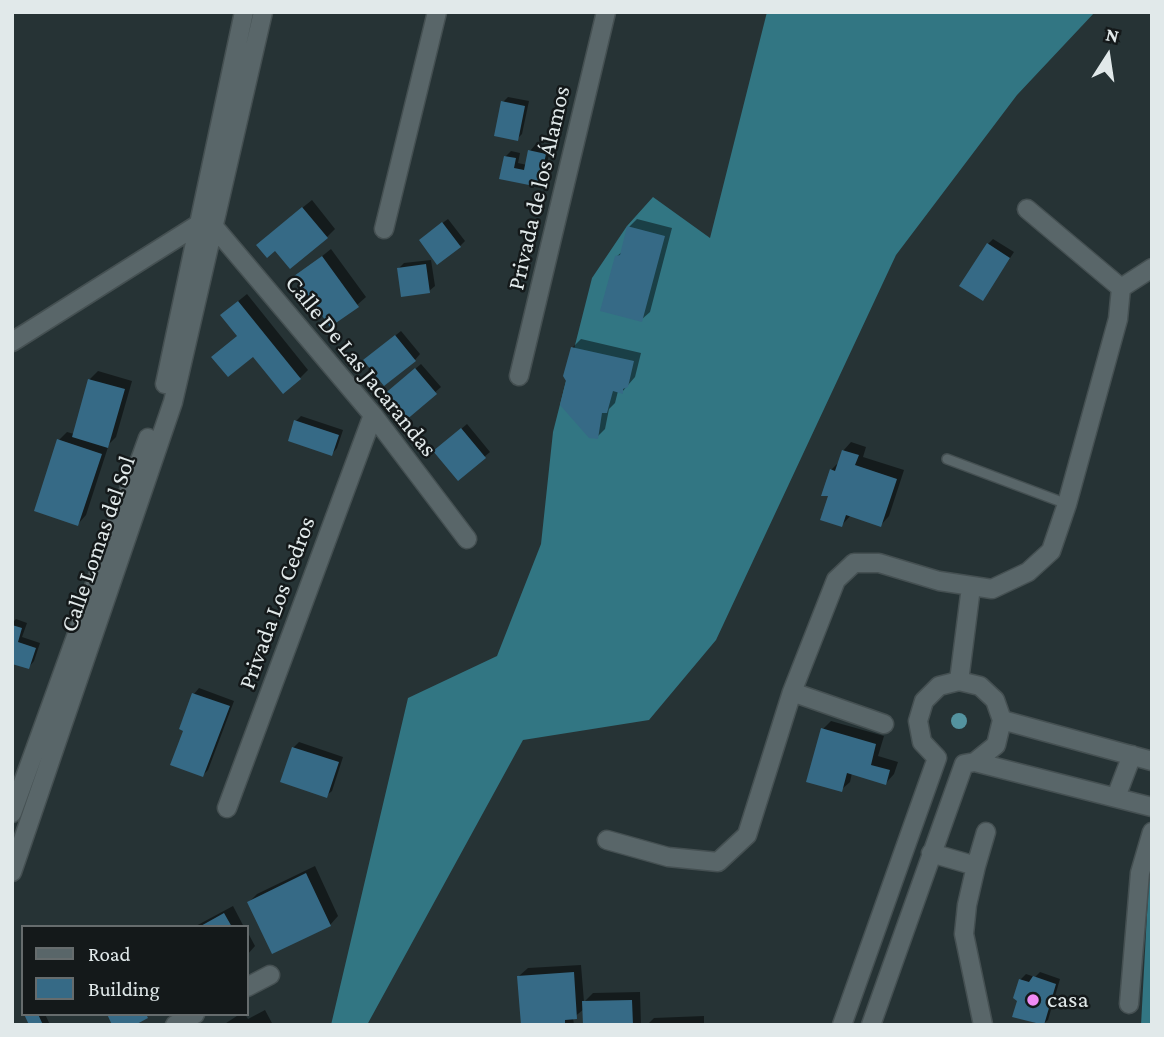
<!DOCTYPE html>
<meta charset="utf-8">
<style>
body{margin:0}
#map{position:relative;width:1164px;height:1037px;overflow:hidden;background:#263335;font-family:"Crimson Pro",serif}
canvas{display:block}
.frame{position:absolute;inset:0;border:14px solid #e1e9ea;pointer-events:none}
.legend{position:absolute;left:21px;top:925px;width:228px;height:91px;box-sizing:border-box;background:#14191a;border:2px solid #666c6d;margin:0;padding:9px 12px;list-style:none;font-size:21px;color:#e1e9ea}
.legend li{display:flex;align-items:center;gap:14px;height:35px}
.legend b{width:35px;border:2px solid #666c6d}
.north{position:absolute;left:1073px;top:21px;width:70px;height:70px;-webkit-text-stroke:5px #14191a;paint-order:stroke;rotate:12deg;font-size:19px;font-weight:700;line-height:28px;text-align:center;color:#e1e9ea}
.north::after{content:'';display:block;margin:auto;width:24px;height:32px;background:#e1e9ea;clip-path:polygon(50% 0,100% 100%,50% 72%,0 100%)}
</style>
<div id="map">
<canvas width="1164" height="1037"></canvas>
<div class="frame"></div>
<ul class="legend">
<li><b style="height:9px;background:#596669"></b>Road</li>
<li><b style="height:19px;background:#366a86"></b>Building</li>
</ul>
<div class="north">N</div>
</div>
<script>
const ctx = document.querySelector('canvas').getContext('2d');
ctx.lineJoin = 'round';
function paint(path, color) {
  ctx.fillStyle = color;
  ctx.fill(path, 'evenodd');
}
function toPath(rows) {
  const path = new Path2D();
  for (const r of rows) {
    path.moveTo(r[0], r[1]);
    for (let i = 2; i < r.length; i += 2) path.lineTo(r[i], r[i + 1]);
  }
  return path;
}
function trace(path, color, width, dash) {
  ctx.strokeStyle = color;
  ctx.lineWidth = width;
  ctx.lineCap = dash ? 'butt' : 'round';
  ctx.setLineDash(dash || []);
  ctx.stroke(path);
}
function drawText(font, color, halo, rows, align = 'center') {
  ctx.font = font + ' "Crimson Pro",serif';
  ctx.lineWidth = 5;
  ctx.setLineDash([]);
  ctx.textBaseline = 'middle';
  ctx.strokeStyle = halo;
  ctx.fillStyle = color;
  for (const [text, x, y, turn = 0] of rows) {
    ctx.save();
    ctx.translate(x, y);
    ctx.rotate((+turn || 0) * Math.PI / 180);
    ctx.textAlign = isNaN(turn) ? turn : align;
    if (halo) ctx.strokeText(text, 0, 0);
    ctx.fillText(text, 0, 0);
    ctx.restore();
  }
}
paint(toPath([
 [767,12,1095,12,1017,95,896,255,716,640,649,720,523,740,367,1025,331,1025,408,698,497,656,541,544,553,432,592,278,627,226,653,197,710,238],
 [1152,857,1152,1025,1141,1025,1150,859]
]), '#327683');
paint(toPath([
 [508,97,529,101,522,134,517,139,503,102],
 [535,145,550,148,544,180,538,185,501,178,505,157,511,151,520,153,518,163,527,165,530,151],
 [312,200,335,229,327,237,266,237],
 [448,219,465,241,460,246,426,235],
 [637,219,672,228,650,312,641,320,616,257,623,251,629,227],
 [993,239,1014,252,983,299,988,244],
 [331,249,366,297,357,305,296,277],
 [431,260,435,286,429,291,399,268,404,263],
 [247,294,308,370,300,378,253,355,213,357,239,335,231,307],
 [401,331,420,354,415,360,371,355],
 [581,339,641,353,635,377,622,392,618,391,615,403,609,409,605,429,597,437,573,347],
 [421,364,441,387,405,419,390,390],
 [98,371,132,381,116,437,109,444,86,515,78,524,59,440,67,432,74,434,90,379],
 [301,416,343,430,337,448,332,454,296,421],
 [467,424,490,452,458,479,441,446],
 [851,442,866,447,863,457,904,470,889,516,881,525,851,515,842,525,831,494,831,470,839,462,843,451],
 [16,619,27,623,22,637,40,643,34,661,29,667,12,662,12,623],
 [199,688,234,701,208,770,203,775,186,730,194,694],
 [831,721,884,736,878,756,898,762,894,774,886,783,852,773,850,782,841,790,823,729],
 [299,742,343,757,332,791,326,796,293,748],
 [315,866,338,916,330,925,249,902,257,894],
 [233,906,244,927,194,927],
 [247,931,255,946,247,955],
 [581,965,584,1002,593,993,640,992,641,1025,585,1025,584,1009,573,1018,574,1025,522,1025,519,976,528,968],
 [1040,972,1060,979,1048,1020,1042,1025,1015,1016,1019,1001,1020,980,1026,974,1035,977],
 [265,1010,273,1025,223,1025,240,1014,245,1014,248,1019],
 [27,1014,45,1014,50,1025,31,1025],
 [704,1016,704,1025,647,1025,654,1018]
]), '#0007');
paint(toPath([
 [501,101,525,106,518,141,494,136],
 [528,150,546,154,539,187,499,179,504,156,516,158,514,168,524,170],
 [302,207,328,238,290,269,275,251,267,258,256,245],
 [442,222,461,247,437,265,419,240],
 [627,226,665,236,642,322,600,311,615,256,620,255],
 [987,243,1010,258,983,301,959,286],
 [322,256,359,307,330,327,294,276],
 [426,264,430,293,401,297,397,268],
 [238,301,301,379,283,394,253,357,228,377,211,357,237,336,220,315],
 [395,335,416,361,384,386,363,360],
 [571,347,634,361,628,387,623,389,623,394,613,391,607,413,602,413,598,439,589,438,560,405,566,381,563,376],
 [415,368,437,394,405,421,382,396],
 [88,379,125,389,108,448,72,437],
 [294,420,339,435,332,456,288,441],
 [461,428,486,458,458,481,433,451],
 [57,439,102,454,78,526,34,511],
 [842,450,859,455,855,465,897,479,881,527,846,515,842,527,820,520,828,496,821,496,830,469,835,471],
 [12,625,22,628,18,642,36,648,29,669,12,664],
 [192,693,230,706,203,777,170,765,183,731,179,729],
 [821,728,876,744,871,765,890,770,886,785,847,773,842,792,806,782],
 [292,747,339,762,327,798,280,782],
 [306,873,331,926,272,954,247,902],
 [224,913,232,927,199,927],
 [574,972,577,1019,565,1020,565,1025,521,1025,517,976],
 [1033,976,1056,984,1044,1025,1012,1017,1017,1001,1013,998,1019,979,1029,982],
 [632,1000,633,1025,583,1025,582,1001],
 [24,1014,38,1014,43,1025,29,1025],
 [107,1014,146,1014,148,1018,135,1025,112,1025]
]), '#366a86');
const lane = toPath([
 [947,459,1067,504]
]);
const street = toPath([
 [215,228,373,415,467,539],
 [384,229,437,12],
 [1121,288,1152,268],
 [12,342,199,224,205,225],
 [519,376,606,12],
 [165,384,244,12],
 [959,681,971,587],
 [792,692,884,724],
 [1002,720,1152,761],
 [975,762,1152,807],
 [1116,797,1132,755],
 [227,808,373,415],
 [12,813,148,438],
 [607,840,668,857,718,862,747,835,792,692,836,580,854,563,879,563,939,581,992,589,1028,572,1051,551,1067,504,1118,319,1121,288,1027,209],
 [931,853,976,866],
 [12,872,173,402,263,12],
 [247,987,270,975],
 [1129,1004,1140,873,1152,832],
 [175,1025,195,1014],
 [842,1025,937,758,922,742,918,721,924,701,939,686,959,681,980,686,995,700,1002,720,996,745,975,762,964,764,871,1025],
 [983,1025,964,934,967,905,976,866,986,832]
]);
trace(lane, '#455052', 12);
trace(street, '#455052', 21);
trace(lane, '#596669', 9);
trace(street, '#596669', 18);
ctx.fillStyle = '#54939f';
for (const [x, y] of [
 [959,721]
]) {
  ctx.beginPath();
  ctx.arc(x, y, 8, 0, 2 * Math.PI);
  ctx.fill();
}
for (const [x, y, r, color] of [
 [1033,1000,7,"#f08bf5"]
]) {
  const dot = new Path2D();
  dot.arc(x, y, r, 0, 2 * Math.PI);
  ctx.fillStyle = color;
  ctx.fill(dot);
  trace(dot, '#14191a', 2.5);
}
drawText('24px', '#e1e9ea', '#14191a', [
 ["Privada de los Álamos",539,188,-77],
 ["Calle De Las Jacarandas",361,366,51],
 ["Calle Lomas del Sol",98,544,-71],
 ["Privada Los Cedros",277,603,-70]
]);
drawText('24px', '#e1e9ea', '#14191a', [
 ["casa",1047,1000]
], 'left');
</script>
